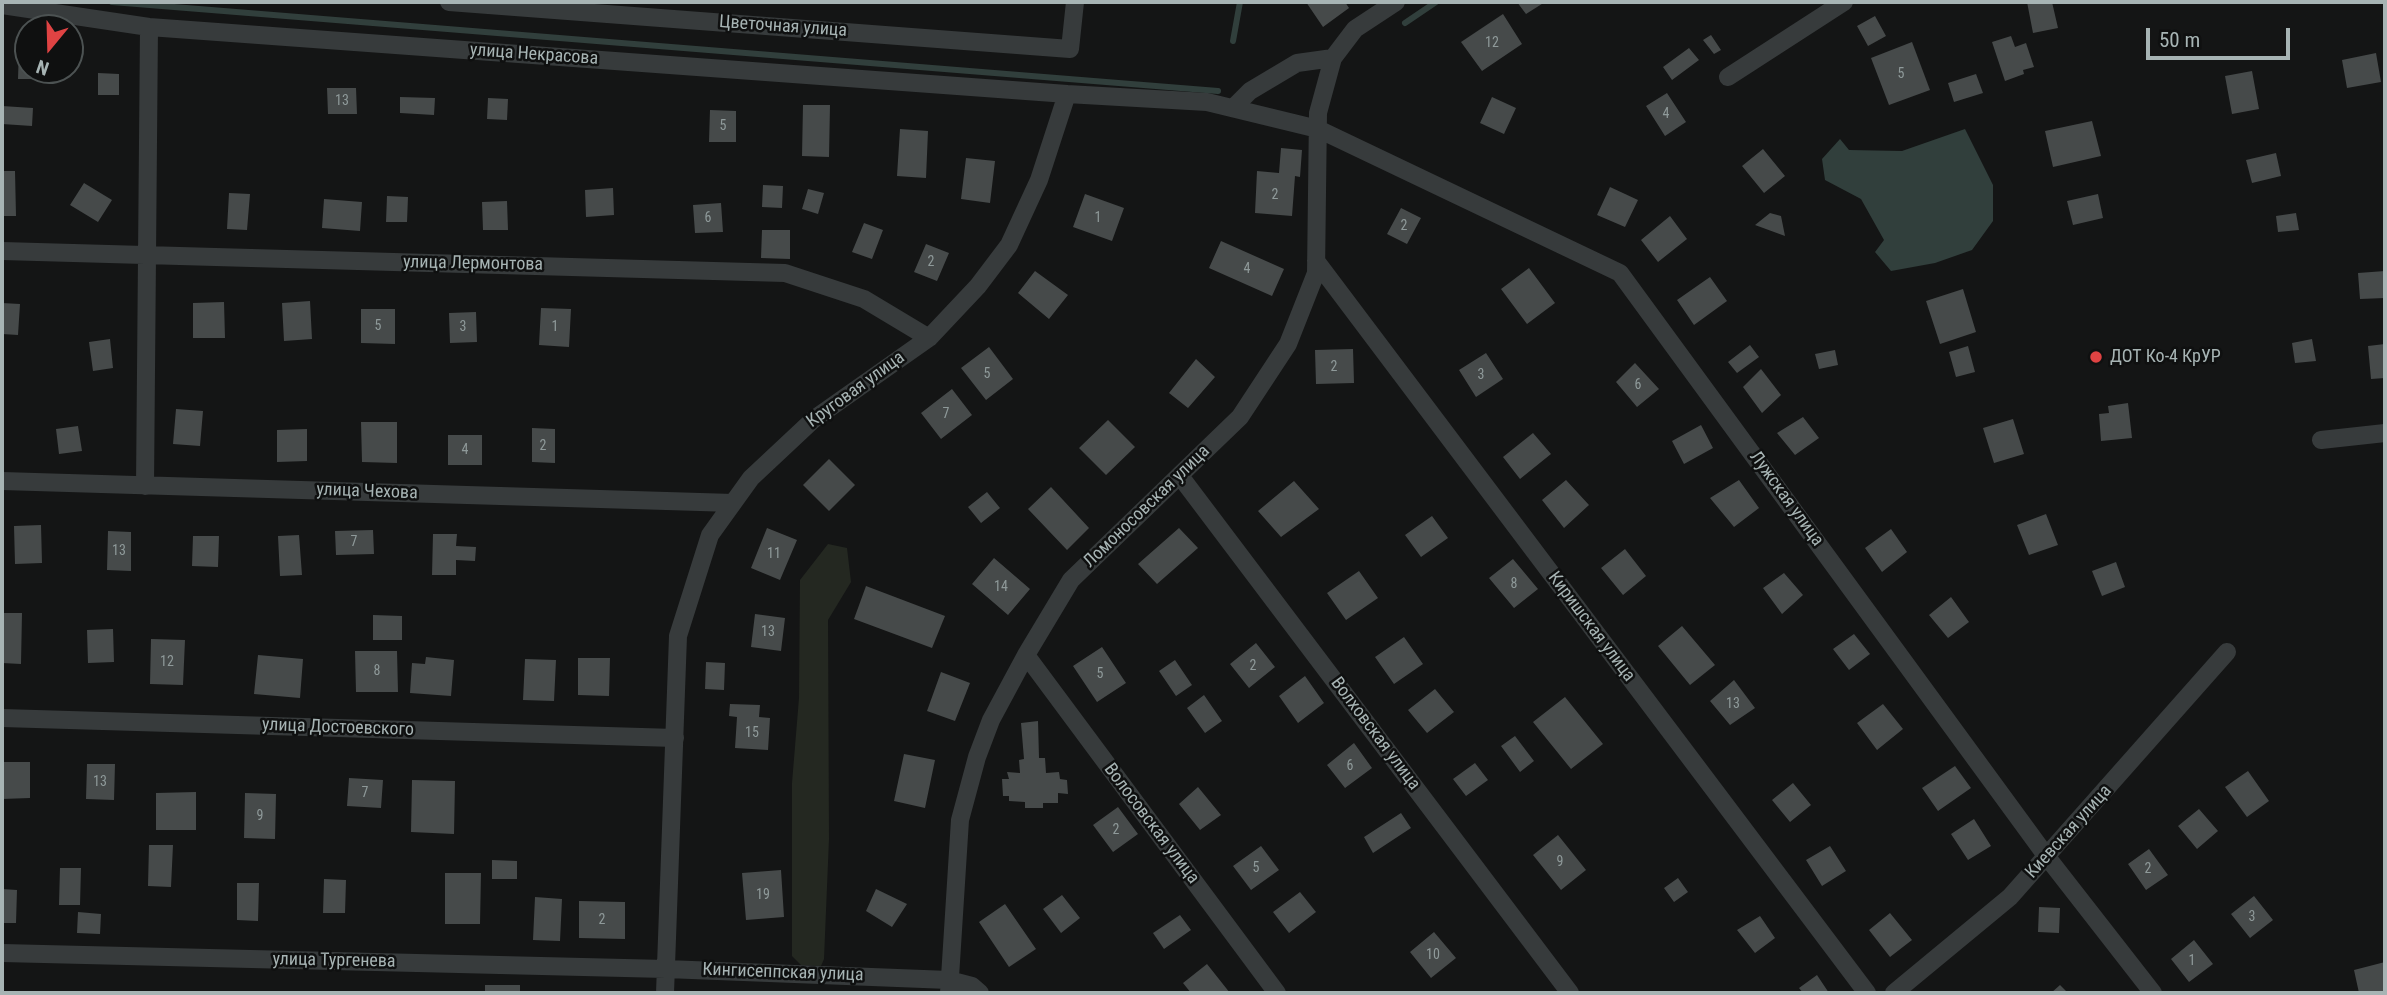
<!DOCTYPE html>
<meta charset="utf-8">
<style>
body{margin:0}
#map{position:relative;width:2387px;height:995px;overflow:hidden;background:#141515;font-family:"Roboto Condensed",sans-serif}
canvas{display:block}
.frame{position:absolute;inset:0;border:4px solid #a7b4b4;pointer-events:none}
.north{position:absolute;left:14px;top:14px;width:70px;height:70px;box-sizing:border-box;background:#0f1010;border:2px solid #4c5252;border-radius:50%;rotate:199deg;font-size:19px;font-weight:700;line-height:28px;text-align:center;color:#a7b4b4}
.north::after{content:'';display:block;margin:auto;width:24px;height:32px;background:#df4343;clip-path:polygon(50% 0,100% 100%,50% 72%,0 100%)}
.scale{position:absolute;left:2146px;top:28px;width:144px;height:32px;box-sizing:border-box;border:4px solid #a7b4b4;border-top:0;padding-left:9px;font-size:21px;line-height:24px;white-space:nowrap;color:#a7b4b4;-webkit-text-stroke:5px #0f1010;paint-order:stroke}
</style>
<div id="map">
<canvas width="2387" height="995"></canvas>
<div class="frame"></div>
<div class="north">N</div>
<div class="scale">50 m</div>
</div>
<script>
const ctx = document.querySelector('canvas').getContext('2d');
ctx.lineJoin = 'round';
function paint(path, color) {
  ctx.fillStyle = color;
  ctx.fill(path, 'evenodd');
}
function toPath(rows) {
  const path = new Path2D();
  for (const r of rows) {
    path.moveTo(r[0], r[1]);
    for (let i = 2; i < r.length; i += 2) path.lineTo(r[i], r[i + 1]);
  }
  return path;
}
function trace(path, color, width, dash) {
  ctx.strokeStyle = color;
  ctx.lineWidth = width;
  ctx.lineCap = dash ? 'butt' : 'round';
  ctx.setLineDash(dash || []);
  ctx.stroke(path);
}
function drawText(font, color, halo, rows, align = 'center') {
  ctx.font = font + ' "Roboto Condensed",sans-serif';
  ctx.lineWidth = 5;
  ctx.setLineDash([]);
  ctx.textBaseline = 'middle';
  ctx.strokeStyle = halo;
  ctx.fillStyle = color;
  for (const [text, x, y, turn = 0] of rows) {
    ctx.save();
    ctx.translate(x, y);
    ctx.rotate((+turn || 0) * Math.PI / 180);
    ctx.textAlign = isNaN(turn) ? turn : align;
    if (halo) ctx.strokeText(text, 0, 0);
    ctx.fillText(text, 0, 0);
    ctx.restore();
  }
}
paint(toPath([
 [828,544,847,548,851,582,828,620,829,839,824,959,821,966,801,965,792,956,792,783,799,698,800,580]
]), '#242821');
paint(toPath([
 [1965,129,1993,185,1993,221,1972,250,1935,263,1891,271,1875,252,1884,240,1861,199,1825,180,1822,159,1840,139,1849,150,1902,151]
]), '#313f3c');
trace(toPath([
 [112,2,1218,91],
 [1405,23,1436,2],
 [1233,41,1240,2]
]), '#313f3c', 6);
paint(toPath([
 [1306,2,1345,2,1349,8,1323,27],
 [1517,2,1545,2,1526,14],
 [2027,2,2052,2,2058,28,2033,33],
 [1503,14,1522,44,1482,71,1461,42],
 [1875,16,1886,36,1868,46,1857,26],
 [1711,35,1721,50,1714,54,1703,40],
 [2011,36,2015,47,2026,43,2034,67,2023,70,2024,74,2005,81,1992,42],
 [1912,42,1930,90,1889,105,1871,58],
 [19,48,28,49,28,70,34,70,34,79,18,79],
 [1689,48,1699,60,1672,80,1663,67],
 [2376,53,2381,82,2347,88,2342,60],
 [2252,71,2259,109,2232,114,2225,76],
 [98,73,119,74,119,95,98,95],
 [1976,74,1983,93,1954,102,1948,83],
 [327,88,356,88,357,114,328,114],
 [1667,93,1686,122,1665,136,1646,106],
 [400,97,435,98,434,115,400,113],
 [1492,97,1516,108,1504,134,1480,123],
 [488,98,508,99,507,120,487,119],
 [803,105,830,105,829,157,802,156],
 [2,106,33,108,32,126,2,124],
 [710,110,736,111,736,142,709,142],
 [2092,121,2101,156,2053,167,2045,131],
 [900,129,928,131,926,178,897,176],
 [1281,148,1302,150,1300,177,1295,176,1292,216,1255,213,1257,171,1279,173],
 [1763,149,1785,176,1764,193,1742,166],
 [2276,153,2281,176,2252,183,2246,160],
 [966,158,995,161,990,203,961,199],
 [2,171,15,171,16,216,2,216],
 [84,183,112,200,98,222,70,205],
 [763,185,783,186,782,208,762,207],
 [1610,187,1638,200,1625,227,1597,215],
 [613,188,614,215,586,217,585,190],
 [808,189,824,193,818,214,802,209],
 [229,193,250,194,247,230,227,229],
 [1085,194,1124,208,1112,241,1073,227],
 [2098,194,2103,218,2073,225,2067,201],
 [387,196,408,197,407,222,386,222],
 [324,199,362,202,360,231,322,228],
 [507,201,508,230,483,230,482,202],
 [721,203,723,232,695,233,693,205],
 [1401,208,1421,218,1407,244,1387,234],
 [1770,213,1781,216,1785,236,1755,225],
 [2296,213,2299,230,2278,232,2276,216],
 [1670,216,1687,239,1658,262,1641,240],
 [864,223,883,230,872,259,852,252],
 [762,230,790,230,790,259,761,258],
 [1221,241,1284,269,1272,296,1209,268],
 [926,244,949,253,937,281,914,272],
 [1529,268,1555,303,1527,324,1501,289],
 [1035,271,1068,295,1049,319,1018,293],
 [2385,271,2385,298,2360,299,2358,273],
 [1710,277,1727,301,1694,325,1677,300],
 [1963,289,1976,332,1940,344,1926,301],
 [310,301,312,339,284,341,282,303],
 [224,302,225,338,193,338,193,303],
 [2,303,20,304,18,335,2,334],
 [541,308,571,309,569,347,539,345],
 [361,309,395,309,395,344,361,343],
 [476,312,477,342,450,343,449,313],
 [110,339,113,368,93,371,89,342],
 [2312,339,2316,361,2295,363,2292,343],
 [2385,344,2385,378,2371,379,2368,346],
 [1750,345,1759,357,1737,373,1728,362],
 [1968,346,1975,372,1956,377,1949,352],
 [989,347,1013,379,986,400,961,368],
 [1353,349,1354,383,1316,384,1315,350],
 [1835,350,1838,365,1819,369,1815,354],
 [1486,353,1503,379,1476,397,1459,370],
 [1196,359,1215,377,1188,408,1169,393],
 [1635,363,1659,389,1637,407,1616,382],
 [1761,369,1781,395,1762,413,1743,387],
 [952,389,972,415,941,439,921,413],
 [2128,403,2132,438,2101,441,2099,414,2109,413,2108,406],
 [176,409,203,411,200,446,173,444],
 [1803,417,1819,438,1795,455,1777,433],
 [2013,419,2024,454,1994,463,1983,428],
 [1108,420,1135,447,1106,475,1079,448],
 [361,422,397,422,397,463,362,462],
 [1701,425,1713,448,1684,464,1672,441],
 [78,426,82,451,59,454,56,429],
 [532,428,555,429,555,463,532,462],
 [307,429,307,461,277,462,277,430],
 [1533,433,1551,454,1520,479,1503,457],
 [448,435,482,435,482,465,448,465],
 [829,459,855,485,829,511,803,485],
 [1566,480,1589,505,1564,528,1542,500],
 [1739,480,1759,508,1734,527,1710,498],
 [1294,481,1319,509,1281,537,1258,511],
 [1051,487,1089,528,1067,550,1028,509],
 [987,492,1000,508,981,523,968,507],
 [2046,514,2058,545,2029,555,2017,525],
 [1432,516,1448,538,1421,557,1405,535],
 [41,525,42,563,15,564,14,526],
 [767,528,797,540,780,580,751,568],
 [1179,528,1198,548,1157,584,1138,564],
 [1891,529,1907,552,1882,572,1865,548],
 [373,530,374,554,336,555,335,531],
 [108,531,131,532,131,571,107,570],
 [433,534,457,534,456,546,476,547,475,561,456,560,456,575,432,575],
 [299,535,302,575,280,576,278,536],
 [193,536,219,536,218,567,192,566],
 [1625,549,1646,576,1623,595,1601,568],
 [994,558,1030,589,1008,615,972,584],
 [1513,559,1538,589,1514,608,1489,578],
 [2116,562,2125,587,2102,596,2092,571],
 [1359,571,1378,598,1346,620,1327,593],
 [1784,573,1803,595,1782,614,1763,588],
 [866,586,945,616,932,648,854,619],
 [1951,597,1969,622,1948,638,1929,615],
 [2,613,22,613,21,664,2,663],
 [755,614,785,618,781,651,751,647],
 [373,615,402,616,402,640,373,640],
 [1682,626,1715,665,1690,685,1658,646],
 [113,629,114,662,88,663,87,630],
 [1854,634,1870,654,1849,670,1833,649],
 [1404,637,1423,664,1394,684,1375,657],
 [151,639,185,640,183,685,150,684],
 [1256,643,1275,667,1249,688,1230,664],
 [1102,647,1126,683,1097,702,1073,666],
 [355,651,397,651,398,692,356,692],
 [258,655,303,659,300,698,254,694],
 [426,657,454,660,451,696,410,693,412,663,425,664],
 [578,658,610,658,609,696,578,695],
 [525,659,556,660,554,701,523,700],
 [1175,660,1192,685,1176,696,1159,671],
 [706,662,725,663,724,690,705,689],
 [941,672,970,683,955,721,927,711],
 [1305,676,1324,703,1298,723,1279,696],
 [1734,680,1755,708,1730,725,1710,701],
 [1435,689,1454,712,1427,733,1408,710],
 [1204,695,1222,721,1205,733,1187,708],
 [1565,697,1603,744,1571,769,1533,722],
 [730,704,760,705,759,717,770,718,768,750,735,748,737,717,729,716],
 [1883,704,1903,729,1877,750,1857,723],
 [1038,721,1039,758,1045,758,1046,773,1059,772,1060,779,1067,780,1068,794,1058,793,1058,803,1043,803,1043,808,1025,808,1025,802,1009,801,1009,796,1003,796,1002,779,1009,779,1007,772,1020,773,1019,760,1024,759,1021,723],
 [1515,736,1534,761,1520,772,1501,746],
 [1354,743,1372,768,1345,788,1327,765],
 [904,754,935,760,925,808,894,801],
 [2,762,30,762,30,798,2,799],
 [1475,763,1488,780,1466,796,1453,779],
 [87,764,115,764,114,800,86,799],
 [1955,766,1971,788,1938,811,1922,788],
 [2248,771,2269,801,2247,817,2225,787],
 [349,778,383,780,381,808,347,806],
 [412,780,455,781,454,834,411,832],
 [1793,783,1811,805,1790,822,1772,800],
 [1198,787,1221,815,1200,830,1179,804],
 [196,792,196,830,156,830,156,793],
 [245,793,276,794,275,839,244,838],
 [1118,807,1138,834,1113,852,1093,825],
 [2199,809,2218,831,2197,849,2178,826],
 [1401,813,1411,828,1373,853,1364,837],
 [1974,819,1991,846,1968,860,1951,834],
 [1558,835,1586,870,1561,890,1533,855],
 [149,845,173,845,171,887,148,886],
 [1261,846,1279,870,1251,890,1233,866],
 [1830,846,1846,871,1822,886,1806,860],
 [2149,849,2168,875,2146,890,2128,864],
 [492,860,517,861,517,879,492,879],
 [60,868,81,868,80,905,59,905],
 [781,870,784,917,746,920,742,873],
 [445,873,481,873,480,924,445,924],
 [1678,878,1688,892,1674,902,1664,888],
 [324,879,346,880,345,913,323,913],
 [237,883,259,883,258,921,237,920],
 [2,889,17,890,16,923,2,923],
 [876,889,907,904,892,927,866,911],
 [1300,892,1316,912,1289,933,1273,912],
 [1062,895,1080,918,1061,933,1043,909],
 [2254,896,2273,920,2250,938,2231,914],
 [535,897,562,899,560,941,533,940],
 [579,901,625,902,625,939,579,938],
 [1005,904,1036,949,1009,967,979,922],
 [2039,907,2060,908,2059,933,2038,932],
 [78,912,101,914,100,934,77,933],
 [1890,913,1912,940,1890,957,1869,930],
 [1180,915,1191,930,1164,949,1153,933],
 [1760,916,1775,938,1755,953,1737,930],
 [1434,932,1456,958,1431,978,1410,952],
 [2194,940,2213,964,2189,982,2171,959],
 [2385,962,2385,993,2359,993,2354,970],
 [1207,964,1230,993,1191,993,1183,983],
 [1817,975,1829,993,1803,993,1799,988],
 [485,985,520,985,520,993,485,993],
 [2060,985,2068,993,2051,993]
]), '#464a4a');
trace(toPath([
 [449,2,1070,49,1075,2],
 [2,5,149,27,1067,94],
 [1728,77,1844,2],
 [1233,108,1250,91,1297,63,1333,58],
 [2,251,785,273,864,299,929,338],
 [1316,261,1867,993],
 [2321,440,2385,433],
 [1180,476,1570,993],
 [2,481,733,503],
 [145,486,149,27],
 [1026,655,1277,993],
 [2,718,675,738],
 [2,953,666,969,949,980,972,986,980,993],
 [665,993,678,636,710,535,751,478,814,419,929,338,978,286,1009,245,1039,180,1067,94,1207,102,1318,129,1620,273,2047,857,2153,993],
 [949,993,960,820,977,757,991,720,1026,655,1071,580,1240,417,1288,344,1316,273,1318,113,1333,58,1355,29,1396,2],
 [1894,993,2010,897,2227,652]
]), '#373b3c', 18);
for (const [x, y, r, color] of [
 [2096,357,7,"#df4343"]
]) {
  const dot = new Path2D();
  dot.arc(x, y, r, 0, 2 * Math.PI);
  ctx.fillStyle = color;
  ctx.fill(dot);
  trace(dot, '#0f1010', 2.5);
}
drawText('14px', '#8f9a9a', null, [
 ["12",1492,43],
 ["5",1901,74],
 ["13",342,101],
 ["4",1666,114],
 ["5",723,126],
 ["2",1275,195],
 ["6",708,218],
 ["1",1098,218],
 ["2",1404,226],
 ["2",931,262],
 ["4",1247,269],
 ["5",378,326],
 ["3",463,327],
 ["1",555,327],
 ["2",1334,367],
 ["5",987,374],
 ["3",1481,375],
 ["6",1638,385],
 ["7",946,414],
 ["2",543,446],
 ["4",465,450],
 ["7",354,542],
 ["13",119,551],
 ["11",774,554],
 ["8",1514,584],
 ["14",1001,587],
 ["13",768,632],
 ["12",167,662],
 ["2",1253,666],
 ["8",377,671],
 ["5",1100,674],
 ["13",1733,704],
 ["15",752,733],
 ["6",1350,766],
 ["13",100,782],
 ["7",365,793],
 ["9",260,816],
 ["2",1116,830],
 ["9",1560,862],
 ["5",1256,868],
 ["2",2148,869],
 ["19",763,895],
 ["3",2252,917],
 ["2",602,920],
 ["10",1433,955],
 ["1",2192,961]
]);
drawText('18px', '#a7b4b4', '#0f1010', [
 ["Цветочная улица",783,27,4],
 ["улица Некрасова",534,55,4],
 ["улица Лермонтова",473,264,1],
 ["Круговая улица",856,390,-36],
 ["улица Чехова",367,492,2],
 ["Лужская улица",1786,499,54],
 ["Ломоносовская улица",1147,507,-44],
 ["Киришская улица",1591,627,53],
 ["улица Достоевского",338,728,2],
 ["Волховская улица",1375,734,53],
 ["Волосовская улица",1151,824,53],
 ["Киевская улица",2069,832,-48],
 ["улица Тургенева",334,961,1],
 ["Кингисеппская улица",783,973,2]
]);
drawText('18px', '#a7b4b4', '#0f1010', [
 ["ДОТ Ко-4 КрУР",2110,357]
], 'left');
</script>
